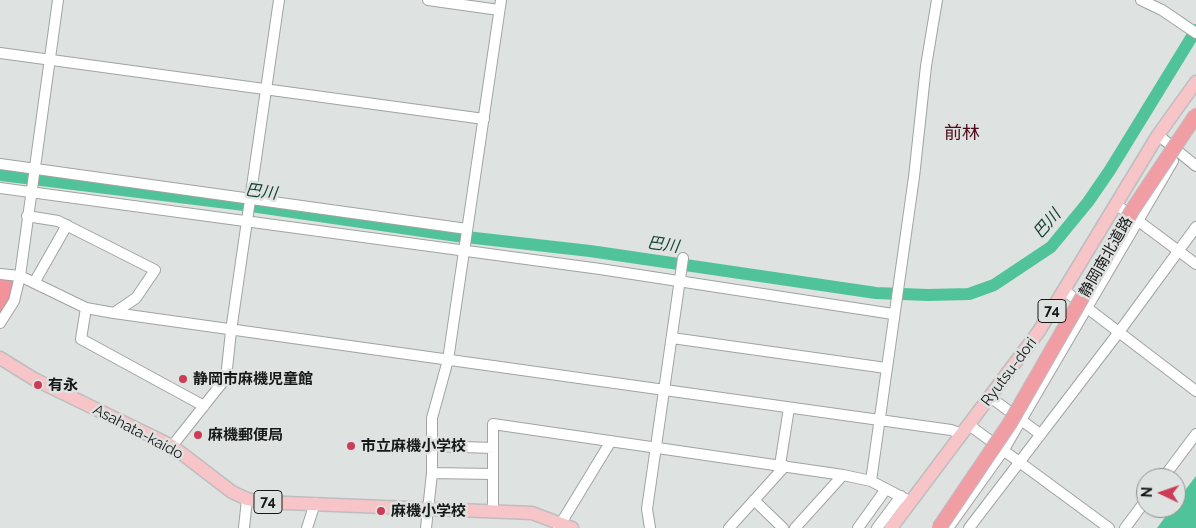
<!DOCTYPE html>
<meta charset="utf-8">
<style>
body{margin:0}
#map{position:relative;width:1196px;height:528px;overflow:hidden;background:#dee2e0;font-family:Raleway,sans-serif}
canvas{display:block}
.north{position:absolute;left:1136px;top:468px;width:50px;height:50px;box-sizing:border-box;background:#dee2e0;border:1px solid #8e9190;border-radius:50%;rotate:273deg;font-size:14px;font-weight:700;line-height:20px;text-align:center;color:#161717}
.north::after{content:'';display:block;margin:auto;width:18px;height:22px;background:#cc3c56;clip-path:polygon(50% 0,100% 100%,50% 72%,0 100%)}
</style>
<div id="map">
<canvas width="1196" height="528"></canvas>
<div class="north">N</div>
</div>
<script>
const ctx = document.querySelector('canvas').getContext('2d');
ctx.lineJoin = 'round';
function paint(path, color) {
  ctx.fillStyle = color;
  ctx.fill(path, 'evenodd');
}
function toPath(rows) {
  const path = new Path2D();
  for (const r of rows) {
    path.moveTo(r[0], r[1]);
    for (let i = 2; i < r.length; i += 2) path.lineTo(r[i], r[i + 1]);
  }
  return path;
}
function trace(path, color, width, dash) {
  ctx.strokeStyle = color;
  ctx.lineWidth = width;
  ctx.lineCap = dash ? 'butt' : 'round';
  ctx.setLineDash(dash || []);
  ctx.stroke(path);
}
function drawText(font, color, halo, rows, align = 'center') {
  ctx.font = font + ' Raleway,"Noto Sans JP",sans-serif';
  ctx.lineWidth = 5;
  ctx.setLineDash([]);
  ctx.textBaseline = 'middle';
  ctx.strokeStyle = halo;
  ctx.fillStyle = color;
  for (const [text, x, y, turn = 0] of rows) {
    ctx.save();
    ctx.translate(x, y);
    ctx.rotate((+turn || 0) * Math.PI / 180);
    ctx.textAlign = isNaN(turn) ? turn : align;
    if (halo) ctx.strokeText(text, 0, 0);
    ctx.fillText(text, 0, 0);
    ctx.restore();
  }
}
paint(toPath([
 [0,277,13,279,11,298,0,315]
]), '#f2929a');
paint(toPath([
 [1196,476,1196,528,1157,528,1172,508,1176,508,1176,502]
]), '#50c39b');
trace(toPath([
 [0,175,244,205,457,236,590,251,876,293,928,295,969,294,994,285,1051,247,1088,202,1110,170,1196,30]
]), '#50c39b', 12);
const minor = toPath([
 [428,0,499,10],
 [1141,0,1162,10,1196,33],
 [0,53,484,119],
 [1158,135,1196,166],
 [0,164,467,229],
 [0,188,600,269,893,314],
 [1117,205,1196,264],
 [27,216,58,221,155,270,136,298,114,313],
 [0,274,20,276,86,308,114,313,951,430,962,434],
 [34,283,67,225],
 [1065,291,1196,391],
 [86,308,81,339,204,406],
 [0,323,14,301,20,276,58,0],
 [672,338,886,368],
 [990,397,1040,434],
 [969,425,1109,528],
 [172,446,226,378,231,331,279,0],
 [432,446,493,448],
 [780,465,789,408],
 [432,473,493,474],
 [1163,478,1196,434],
 [871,481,914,177,926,66,937,0],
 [754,500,783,528],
 [493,511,493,424,843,475,871,481,911,502],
 [244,528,247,499],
 [307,528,315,503],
 [426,528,432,473,432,418,448,360,501,0],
 [558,528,611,441],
 [650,528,647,509,683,258],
 [729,528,785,466],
 [795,528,843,475],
 [858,528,886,489],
 [877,528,901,496],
 [948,528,1003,451,1173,161],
 [969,528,1119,332,1196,227],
 [1125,528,1146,500]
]);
const major = toPath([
 [0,358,34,379,172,446,232,492,247,499,261,502,532,513,572,528],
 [891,528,1039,331,1158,135,1196,82]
]);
trace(minor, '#a0a3a2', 12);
trace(major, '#bebebe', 15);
trace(minor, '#fff', 10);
trace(major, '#f7c4c8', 12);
const highwayBridge = toPath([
 [939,528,1010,423,1133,209,1196,115]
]);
trace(highwayBridge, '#bebebe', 16, []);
trace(highwayBridge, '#f19da4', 14);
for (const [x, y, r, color] of [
 [183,379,5,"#cc3c56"],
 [38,385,5,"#cc3c56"],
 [198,435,5,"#cc3c56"],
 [351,446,5,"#cc3c56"],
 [381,511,5,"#cc3c56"]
]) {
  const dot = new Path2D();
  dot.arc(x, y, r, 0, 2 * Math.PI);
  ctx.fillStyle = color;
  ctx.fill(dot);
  trace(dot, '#dee2e0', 2);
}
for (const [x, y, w] of [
 [1052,311,28],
 [268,502,28]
]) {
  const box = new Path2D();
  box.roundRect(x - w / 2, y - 11.5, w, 23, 4);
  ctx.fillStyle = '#dee2e0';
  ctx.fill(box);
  trace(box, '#161717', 1);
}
drawText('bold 14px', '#161717', null, [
 ["74",1052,311],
 ["74",268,502]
]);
drawText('15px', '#161717', '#dee2e0', [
 ["静岡南北道路",1106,257,-60],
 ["Ryutsu-dori",1009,372,-53],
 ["Asahata-kaido",138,432,28]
]);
drawText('bold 15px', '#161717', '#dee2e0', [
 ["静岡市麻機児童館",193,379],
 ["有永",48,385],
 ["麻機郵便局",208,435],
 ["市立麻機小学校",361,446],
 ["麻機小学校",391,511]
], 'left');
drawText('italic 16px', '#0d3f2f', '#dee2e0', [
 ["巴川",261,192,7],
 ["巴川",1047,224,-49],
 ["巴川",663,245,8]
]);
drawText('18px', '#510b1a', '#dee2e0', [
 ["前林",962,134]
]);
</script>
